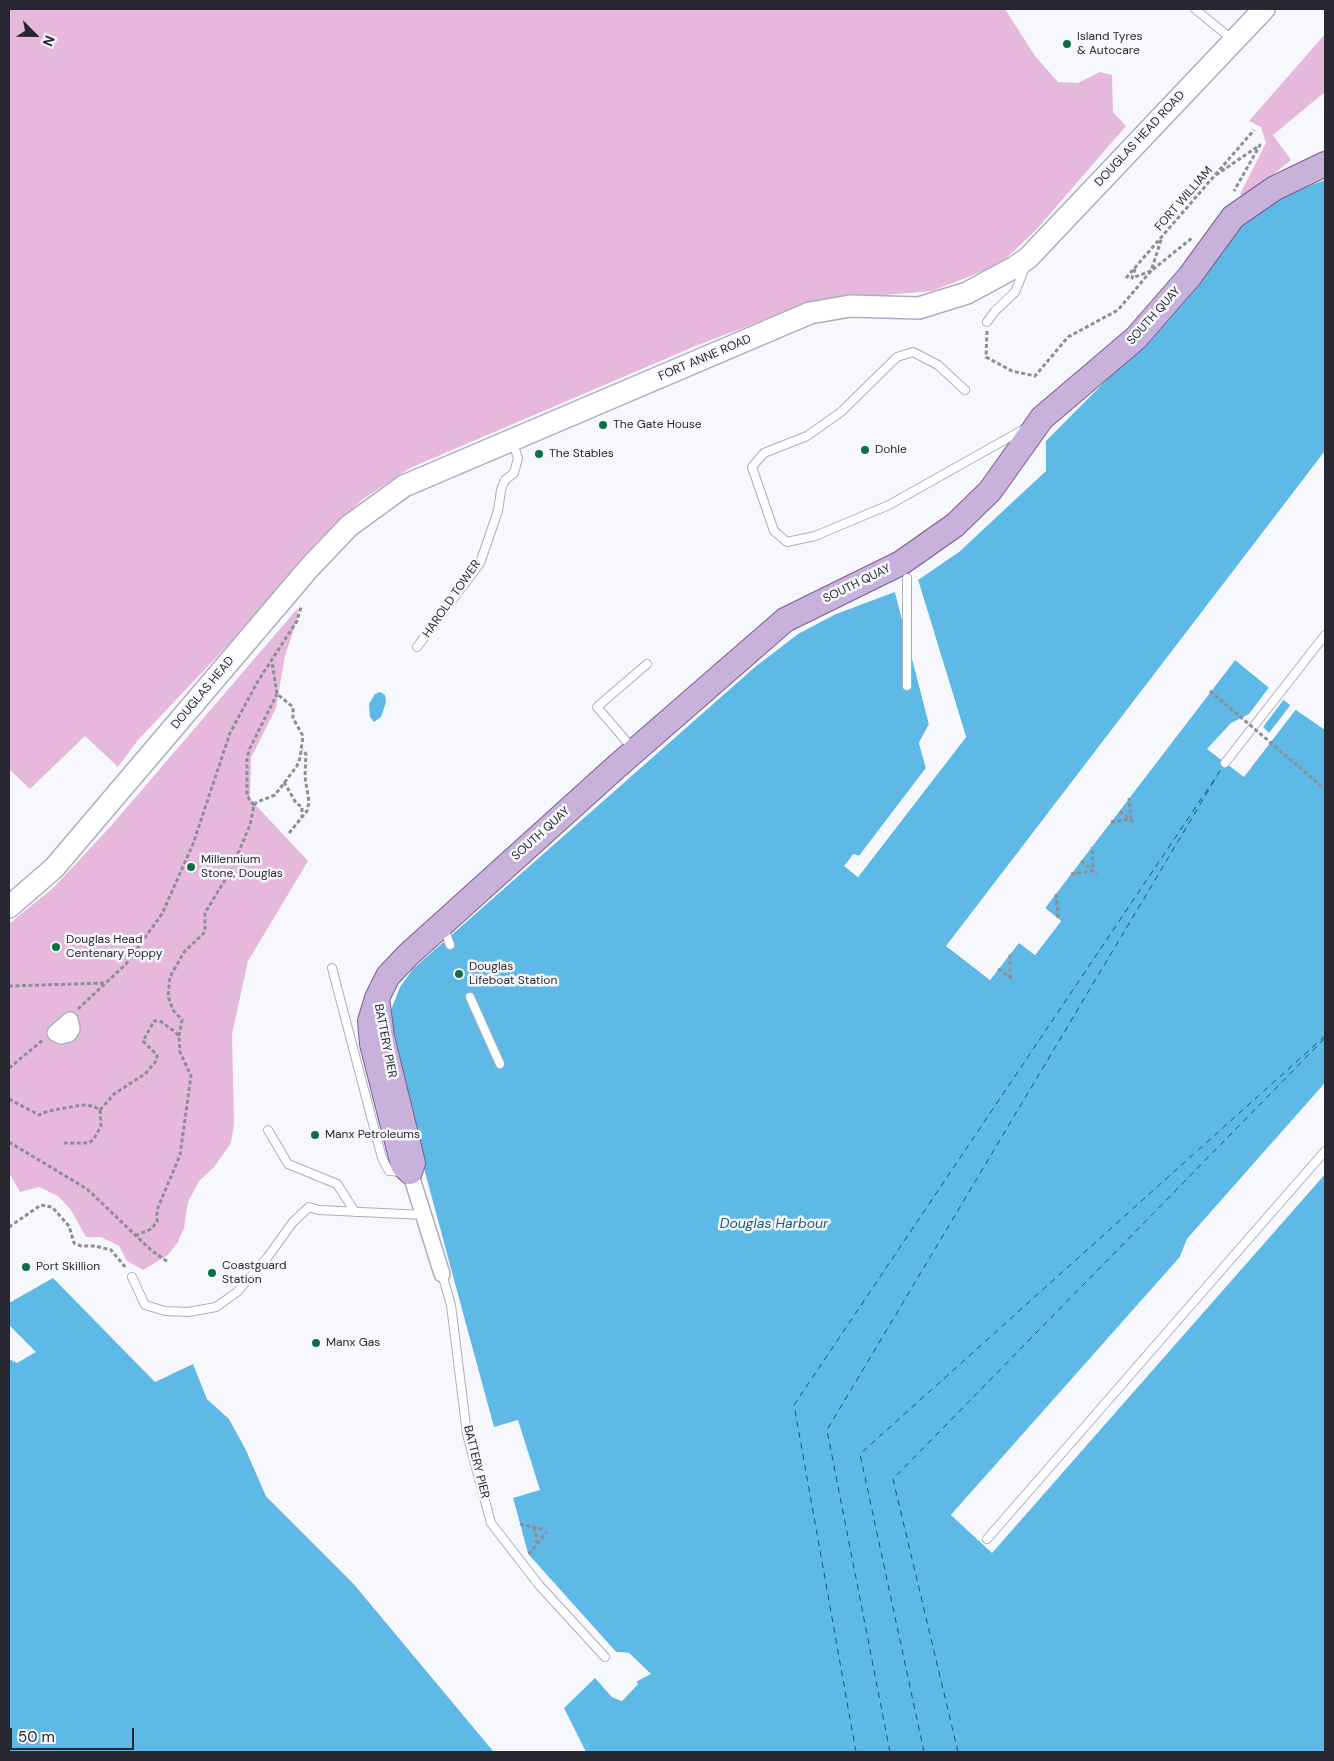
<!DOCTYPE html>
<style>
body{margin:0}
#map{position:relative;width:1334px;height:1761px;overflow:hidden;background:#f7f8fd;font-family:"DM Sans",sans-serif}
canvas{display:block}
.frame{position:absolute;inset:0;border:10px solid #272731;pointer-events:none}
.north{position:absolute;left:10px;top:10px;width:50px;height:50px;-webkit-text-stroke:4px #f7f8fd;paint-order:stroke;rotate:113deg;font-size:14px;font-weight:700;line-height:20px;text-align:center;color:#272731}
.north::after{content:'';display:block;margin:auto;width:18px;height:22px;background:#272731;clip-path:polygon(50% 0,100% 100%,50% 72%,0 100%)}
.scale{position:absolute;left:10px;top:1728px;width:124px;height:22px;box-sizing:border-box;border:2px solid #272731;border-top:0;padding-left:6px;font-size:15px;line-height:18px;white-space:nowrap;color:#272731;-webkit-text-stroke:4px #f7f8fd;paint-order:stroke}
</style>
<div id="map">
<canvas width="1334" height="1761"></canvas>
<div class="frame"></div>
<div class="north">N</div>
<div class="scale">50 m</div>
</div>
<script>
const ctx = document.querySelector('canvas').getContext('2d');
ctx.lineJoin = 'round';
function paint(path, color) {
  ctx.fillStyle = color;
  ctx.fill(path, 'evenodd');
}
function toPath(rows) {
  const path = new Path2D();
  for (const r of rows) {
    path.moveTo(r[0], r[1]);
    for (let i = 2; i < r.length; i += 2) path.lineTo(r[i], r[i + 1]);
  }
  return path;
}
function trace(path, color, width, dash) {
  ctx.strokeStyle = color;
  ctx.lineWidth = width;
  ctx.lineCap = dash ? 'butt' : 'round';
  ctx.setLineDash(dash || []);
  ctx.stroke(path);
}
function drawText(font, color, halo, rows, align = 'center') {
  ctx.font = font + ' "DM Sans",sans-serif';
  ctx.lineWidth = 5;
  ctx.setLineDash([]);
  ctx.textBaseline = 'middle';
  ctx.strokeStyle = halo;
  ctx.fillStyle = color;
  for (const [text, x, y, turn = 0] of rows) {
    ctx.save();
    ctx.translate(x, y);
    ctx.rotate((+turn || 0) * Math.PI / 180);
    ctx.textAlign = isNaN(turn) ? turn : align;
    if (halo) ctx.strokeText(text, 0, 0);
    ctx.fillText(text, 0, 0);
    ctx.restore();
  }
}
paint(toPath([
 [9,9,1005,9,1035,56,1058,82,1078,83,1100,72,1112,75,1113,112,1126,126,1037,229,999,265,932,291,814,301,698,345,410,468,363,499,316,543,229,644,138,740,118,767,85,736,30,789,9,769],
 [1325,34,1325,92,1273,135,1291,160,1245,197,1240,194,1266,143,1261,127,1249,121],
 [298,608,297,620,285,656,276,708,251,758,250,799,308,861,248,961,232,1034,234,1124,231,1143,214,1167,199,1181,188,1202,184,1228,178,1242,168,1255,143,1270,127,1261,119,1246,101,1237,86,1237,71,1210,58,1196,39,1187,20,1192,9,1173,9,924,54,887,110,827]
]), '#e6b8dc');
paint(toPath([
 [1325,180,1325,451,947,946,990,980,1019,942,1035,955,1061,921,1045,908,1235,660,1296,710,1325,730,1325,1083,1187,1239,1180,1257,951,1515,992,1552,1325,1174,1325,1752,586,1752,564,1708,595,1678,612,1697,622,1701,638,1684,636,1682,650,1674,629,1653,616,1652,528,1554,388,1035,391,1010,400,987,413,969,755,667,798,634,836,614,895,592,929,724,919,743,926,768,859,856,853,854,845,866,858,877,966,737,918,580,959,552,1046,471,1046,441,1168,318,1248,216,1293,192],
 [380,692,385,695,386,702,381,717,374,722,370,717,369,704,375,694],
 [53,1278,155,1382,193,1364,207,1399,229,1419,246,1450,266,1496,353,1583,494,1752,9,1752,9,1359,17,1363,36,1352,9,1325,9,1303]
]), '#5eb9e7');
paint(toPath([
 [1325,451,1325,455,950,946,990,976,1017,940,1035,952,1058,922,1043,910,1043,907,1233,659,1235,660,1045,908,1061,921,1035,955,1019,943,990,980,946,946],
 [918,580,966,737,858,877,844,866,854,854,859,856,926,768,919,743,929,724,895,592,897,591,932,724,922,743,929,769,861,858,854,857,848,866,858,874,963,736,916,581],
 [1270,686,1285,698,1263,727,1269,733,1292,703,1297,708,1244,777,1207,749,1231,723,1249,714],
 [1325,1083,1325,1087,1189,1241,1182,1258,954,1515,991,1549,1325,1172,1325,1174,992,1553,951,1515,1180,1257,1187,1239],
 [451,1271,494,1427,518,1420,540,1490,513,1498,528,1554,616,1652,629,1653,651,1674,636,1681,638,1684,622,1701,612,1697,594,1676,597,1676,613,1695,622,1698,634,1684,634,1680,647,1673,627,1656,614,1654,526,1555,449,1272],
 [193,1361,209,1397,232,1418,249,1449,268,1494,355,1581,497,1752,494,1752,353,1583,266,1496,246,1450,230,1419,207,1399]
]), '#f7f8fd');
trace(toPath([
 [856,1752,794,1405,1224,765],
 [890,1752,827,1430,1217,776],
 [924,1752,860,1454,1325,1036],
 [958,1752,893,1479,1325,1038]
]), '#145b7a', 1, [6, 5]);
const lane = toPath([
 [1195,9,1233,40],
 [987,322,995,311,1015,292,1026,265],
 [965,390,938,365,913,352,897,357,841,412,807,436,764,453,752,467,774,531,787,542,815,536,889,505,1026,428],
 [907,578,907,686],
 [417,647,480,563,498,511,501,490,505,480,514,473,518,458,512,441],
 [633,749,597,707,647,664],
 [1225,763,1325,635],
 [444,928,450,945],
 [332,968,382,1158,389,1171,403,1172],
 [470,997,500,1064],
 [268,1130,288,1164,337,1184,355,1212],
 [442,1274,451,1305,467,1434,491,1523,539,1585,605,1657],
 [132,1277,145,1305,165,1311,188,1312,216,1307,237,1292,267,1258,293,1222,309,1207,319,1210,424,1215],
 [987,1539,1325,1151]
]);
const street = toPath([
 [70,1020,72,1029,69,1034,61,1036,55,1033,70,1020],
 [410,1172,442,1274]
]);
const secondary = toPath([
 [9,907,54,868,309,568,349,526,404,486,810,313,850,306,919,308,967,293,1015,267,1028,258,1264,9]
]);
const primary = toPath([
 [377,998,382,1037,413,1163,410,1172,403,1165,372,1044,370,1021,377,998,388,976,408,955,615,768,785,620,901,563,955,525,990,491,1042,418,1136,338,1190,276,1233,217,1275,188,1325,164]
]);
trace(lane, '#acadc5', 10);
trace(street, '#acadc5', 18);
trace(secondary, '#acadc5', 24);
trace(primary, '#785f8f', 26);
trace(toPath([
 [1216,175,1260,145,1234,191],
 [1135,269,1132,278,1151,271,1161,240],
 [1126,278,1254,130],
 [987,331,986,357,1012,371,1035,376,1068,337,1118,310,1151,271,1192,238],
 [284,782,296,803,302,807,302,818],
 [254,805,247,796,247,760,249,750,277,694],
 [1120,811,1135,823],
 [1111,822,1131,819,1129,798],
 [289,833,307,811,309,802,305,777,306,754,302,750],
 [1081,861,1097,874],
 [1071,874,1093,871,1092,847],
 [1056,894,1058,919],
 [998,969,1014,980],
 [1010,978,1010,954],
 [9,986,105,983],
 [78,1009,126,964,162,914,193,844,230,733,258,681,297,621,301,607],
 [179,1036,182,1020,173,1010,168,996,170,977,184,952,205,932,205,913,232,868,250,825,254,805,257,802,275,795,297,766,300,758,303,736,293,718,293,707,277,694,272,662],
 [9,1068,43,1040],
 [9,1099,39,1115,48,1111,82,1105,93,1106,100,1110,101,1126,94,1139,89,1143,64,1143],
 [100,1110,114,1094,145,1074,157,1060,157,1055,143,1041,154,1021,160,1021,174,1031,179,1036,180,1052,191,1076,180,1155,157,1210,157,1222,151,1229,135,1236],
 [9,1142,87,1189,151,1250,168,1262],
 [9,1227,41,1205,52,1207,69,1226,74,1243,81,1246,95,1246,111,1250,126,1268],
 [520,1524,546,1530],
 [534,1527,537,1543],
 [529,1554,547,1532]
]), '#8e8f96', 3, [4, 2.5]);
trace(lane, '#fff', 8);
trace(street, '#fff', 15);
trace(secondary, '#fff', 21);
trace(primary, '#c8b1da', 24);
trace(toPath([
 [1210,691,1325,789]
]), '#8e8f96', 3, [4, 2.5]);
for (const [x, y, r, color] of [
 [1067,44,5,"#0e6e44"],
 [603,425,5,"#0e6e44"],
 [865,450,5,"#0e6e44"],
 [539,454,5,"#0e6e44"],
 [191,867,5,"#0e6e44"],
 [56,947,5,"#0e6e44"],
 [459,974,5,"#0e6e44"],
 [315,1135,5,"#0e6e44"],
 [26,1267,5,"#0e6e44"],
 [212,1273,5,"#0e6e44"],
 [316,1343,5,"#0e6e44"]
]) {
  const dot = new Path2D();
  dot.arc(x, y, r, 0, 2 * Math.PI);
  ctx.fillStyle = color;
  ctx.fill(dot);
  trace(dot, '#f7f8fd', 2);
}
drawText('12px', '#272731', '#f7f8fd', [
 ["Island Tyres",1077,37],
 ["& Autocare",1077,51],
 ["The Gate House",613,425],
 ["Dohle",875,450],
 ["The Stables",549,454],
 ["Millennium",201,860],
 ["Stone, Douglas",201,874],
 ["Douglas Head",66,940],
 ["Centenary Poppy",66,954],
 ["Douglas",469,967],
 ["Lifeboat Station",469,981],
 ["Manx Petroleums",325,1135],
 ["Coastguard",222,1266],
 ["Station",222,1280],
 ["Port Skillion",36,1267],
 ["Manx Gas",326,1343]
], 'left');
drawText('12px', '#272731', '#f7f8fd', [
 ["DOUGLAS HEAD ROAD",1140,139,-47],
 ["FORT WILLIAM",1184,199,-49],
 ["SOUTH QUAY",1154,316,-48],
 ["FORT ANNE ROAD",705,358,-23],
 ["SOUTH QUAY",857,584,-26],
 ["HAROLD TOWER",452,599,-55],
 ["DOUGLAS HEAD",203,693,-50],
 ["SOUTH QUAY",541,834,-42],
 ["BATTERY PIER",385,1041,79],
 ["BATTERY PIER",476,1462,76]
]);
drawText('italic 14px', '#145b7a', '#f7f8fd', [
 ["Douglas Harbour",774,1224]
]);
</script>
